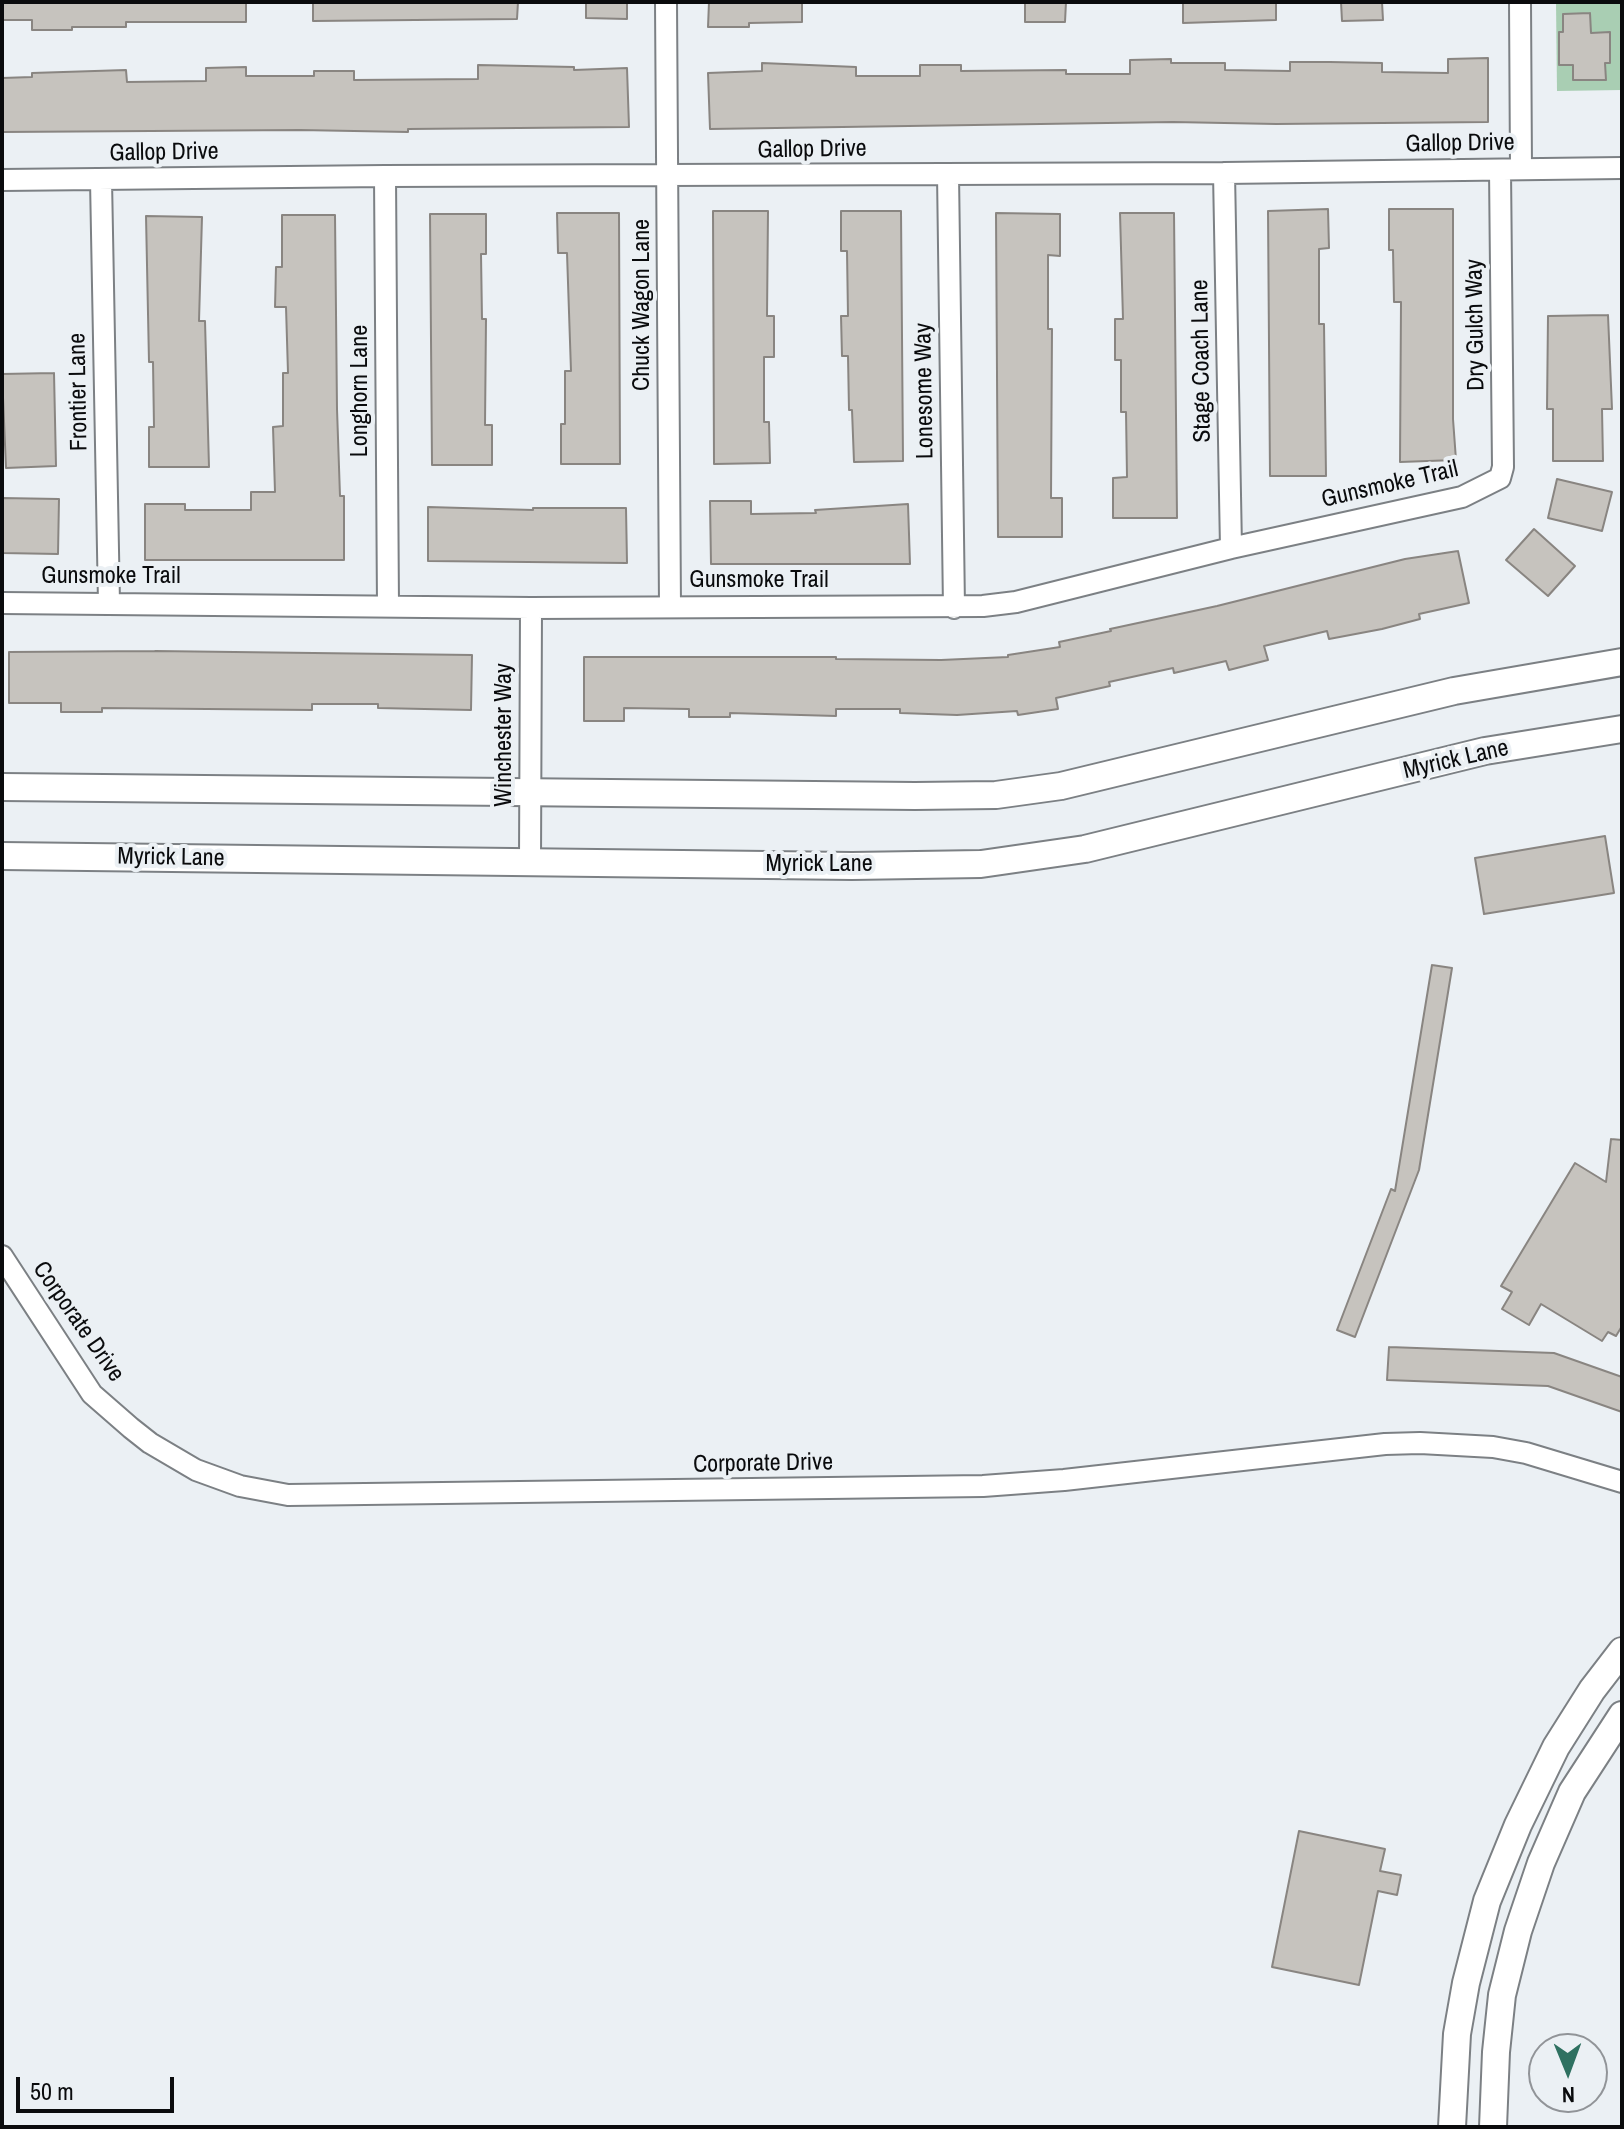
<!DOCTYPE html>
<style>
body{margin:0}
#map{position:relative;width:1624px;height:2129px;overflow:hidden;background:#ebf0f4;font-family:"Archivo Narrow",sans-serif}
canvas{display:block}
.frame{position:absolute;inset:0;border:4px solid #0a0b0d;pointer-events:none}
.north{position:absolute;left:1528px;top:2033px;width:80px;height:80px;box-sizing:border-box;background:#ebf0f4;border:2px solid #919498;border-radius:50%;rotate:179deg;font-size:22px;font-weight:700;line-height:32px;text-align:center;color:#0a0b0d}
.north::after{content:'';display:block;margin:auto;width:28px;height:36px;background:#2f7161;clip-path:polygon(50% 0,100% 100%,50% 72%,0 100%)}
.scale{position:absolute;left:16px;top:2077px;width:158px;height:36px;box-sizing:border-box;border:4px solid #0a0b0d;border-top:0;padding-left:10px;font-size:24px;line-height:28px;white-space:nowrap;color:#0a0b0d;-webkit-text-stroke:6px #ebf0f4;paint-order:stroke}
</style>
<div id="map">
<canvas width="1624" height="2129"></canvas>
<div class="frame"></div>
<div class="north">N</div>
<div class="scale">50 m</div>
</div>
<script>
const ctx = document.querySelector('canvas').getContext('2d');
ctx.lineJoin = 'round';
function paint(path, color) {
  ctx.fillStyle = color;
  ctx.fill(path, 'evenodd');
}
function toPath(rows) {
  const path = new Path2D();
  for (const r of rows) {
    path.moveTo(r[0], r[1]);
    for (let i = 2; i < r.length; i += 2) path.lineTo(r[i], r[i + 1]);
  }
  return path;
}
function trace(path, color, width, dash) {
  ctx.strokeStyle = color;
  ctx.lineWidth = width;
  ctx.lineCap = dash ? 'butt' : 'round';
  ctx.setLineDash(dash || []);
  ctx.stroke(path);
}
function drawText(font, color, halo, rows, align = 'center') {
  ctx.font = font + ' "Archivo Narrow",sans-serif';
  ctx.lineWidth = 8;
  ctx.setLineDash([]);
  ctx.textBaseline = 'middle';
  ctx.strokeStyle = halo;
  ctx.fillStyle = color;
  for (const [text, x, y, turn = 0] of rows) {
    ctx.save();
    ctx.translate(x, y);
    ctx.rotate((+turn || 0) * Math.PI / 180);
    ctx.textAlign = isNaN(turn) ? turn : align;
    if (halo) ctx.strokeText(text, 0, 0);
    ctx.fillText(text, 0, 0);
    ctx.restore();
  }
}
paint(toPath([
 [1556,2,1622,2,1622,90,1557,91]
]), '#a9ceb3');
const building = toPath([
 [2,2,246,2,246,22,126,22,126,27,72,27,72,30,32,30,32,20,2,20,2,2],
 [313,2,518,2,517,19,313,21,313,2],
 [586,2,627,2,627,19,586,18,586,2],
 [709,2,802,2,802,22,749,23,749,27,708,27,709,2],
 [1025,2,1066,2,1065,22,1025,22,1025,2],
 [1183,2,1276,2,1276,20,1183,23,1183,2],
 [1341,2,1382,2,1383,20,1342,21,1341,2],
 [1590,13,1591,33,1610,32,1610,63,1605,63,1606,80,1573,80,1573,65,1559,65,1559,32,1563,32,1563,14,1590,13],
 [1488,58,1488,122,1276,124,1173,122,710,129,708,73,762,71,762,63,856,67,856,76,920,76,920,65,961,65,961,71,1066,70,1066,74,1130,74,1130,60,1171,59,1171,63,1225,63,1225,70,1290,71,1290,62,1330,62,1382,63,1382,72,1448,73,1448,59,1488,58],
 [478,65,574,67,574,70,627,68,629,127,408,129,408,132,300,130,2,132,2,78,32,77,32,73,126,70,127,82,206,81,206,68,246,67,246,76,314,76,314,71,354,71,354,80,478,79,478,65],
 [1328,209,1329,248,1319,249,1319,324,1324,324,1326,476,1270,476,1268,211,1328,209],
 [1389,209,1453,209,1453,419,1456,460,1400,462,1401,302,1394,302,1393,250,1389,250,1389,209],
 [713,211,768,211,767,316,774,316,774,357,764,357,764,422,769,422,770,463,714,464,713,211],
 [841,211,901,211,903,461,854,462,852,410,849,410,848,356,842,356,841,316,848,316,847,251,841,251,841,211],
 [557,213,619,213,620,464,561,464,561,424,565,424,565,371,571,371,567,253,558,253,557,213],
 [996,213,1060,214,1060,256,1048,255,1048,329,1052,329,1051,498,1062,498,1062,537,998,537,996,213],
 [1120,213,1174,213,1177,518,1113,518,1113,478,1127,477,1126,412,1121,412,1121,360,1115,360,1115,319,1123,319,1120,213],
 [430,214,486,214,486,254,481,254,482,319,486,319,485,425,492,425,492,465,432,465,430,214],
 [282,215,335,215,337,409,340,496,344,496,344,560,145,560,145,504,185,504,185,510,251,510,251,492,275,492,273,427,283,426,283,373,288,373,286,307,275,307,276,267,282,267,282,215],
 [146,216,202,217,199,321,205,321,209,467,149,467,149,427,154,427,153,362,149,362,146,216],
 [1608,315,1612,409,1602,409,1603,461,1553,461,1553,409,1547,409,1548,316,1608,315],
 [54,373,56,466,6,468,2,374,54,373],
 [1557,479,1612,492,1602,531,1548,518,1557,479],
 [2,498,59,499,58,554,2,553,2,498],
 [710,501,751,501,751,514,816,513,815,510,908,504,910,564,711,564,710,501],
 [428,507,533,510,533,508,626,508,627,563,428,561,428,507],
 [1534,529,1575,566,1548,596,1506,560,1534,529],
 [1458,551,1469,603,1419,614,1420,619,1382,629,1329,639,1327,631,1264,646,1268,660,1229,670,1226,661,1174,673,1173,668,1109,682,1110,686,1056,698,1058,709,1018,715,1017,711,957,715,900,713,900,709,836,709,836,716,730,713,730,717,689,717,689,709,624,708,624,721,584,721,584,657,836,657,836,659,941,660,1008,657,1008,655,1060,647,1059,642,1111,631,1110,629,1217,606,1405,559,1458,551],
 [155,651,472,655,471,710,378,708,378,704,312,704,312,710,102,708,102,712,61,712,61,703,9,703,9,652,155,651],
 [1605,836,1614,893,1484,914,1475,858,1605,836],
 [1432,965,1452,968,1419,1170,1355,1337,1337,1330,1391,1189,1395,1191,1432,965],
 [1611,1139,1622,1140,1622,1326,1616,1336,1608,1332,1602,1341,1541,1304,1529,1325,1502,1309,1512,1292,1501,1286,1575,1163,1606,1182,1611,1139],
 [1389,1347,1554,1353,1622,1377,1622,1412,1548,1386,1387,1380,1389,1347],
 [1299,1831,1385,1849,1380,1871,1401,1875,1397,1895,1378,1891,1359,1985,1272,1967,1299,1831]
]);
paint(building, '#c6c3be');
trace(building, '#898581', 2);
const minor = toPath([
 [666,2,670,607],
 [1520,2,1521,169],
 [1224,173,1231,548],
 [948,174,954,608],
 [385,176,388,606],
 [2,180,385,176,1224,173,1622,168],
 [101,180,109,603],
 [2,603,531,608,983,606,1016,602,1231,548,1462,497,1500,478,1503,467,1500,170],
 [530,862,531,608],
 [2,1256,92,1394,131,1428,150,1443,196,1470,240,1486,288,1495,983,1486,1064,1480,1385,1444,1420,1443,1493,1447,1526,1453,1622,1482]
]);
const tertiary = toPath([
 [2,787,915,796,996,795,1061,786,1454,691,1622,662],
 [2,856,852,866,981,864,1085,849,1485,751,1622,729],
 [1452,2127,1457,2034,1466,1983,1487,1901,1518,1825,1556,1747,1592,1690,1622,1651],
 [1493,2127,1496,2052,1502,1995,1518,1931,1541,1863,1572,1792,1622,1715]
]);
trace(minor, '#7c8084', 24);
trace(tertiary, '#7c8084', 30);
trace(minor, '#fff', 20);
trace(tertiary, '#fff', 26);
drawText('24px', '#0a0b0d', '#ebf0f4', [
 ["Gallop Drive",1460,144,-1],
 ["Gallop Drive",812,150,-1],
 ["Gallop Drive",164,153,-1],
 ["Chuck Wagon Lane",643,305,-90],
 ["Dry Gulch Way",1476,325,-91],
 ["Stage Coach Lane",1202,361,-91],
 ["Longhorn Lane",361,391,-90],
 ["Lonesome Way",925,391,-91],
 ["Frontier Lane",79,392,-91],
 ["Gunsmoke Trail",1390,485,-13],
 ["Gunsmoke Trail",111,577],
 ["Gunsmoke Trail",759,581],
 ["Winchester Way",505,735,-90],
 ["Myrick Lane",1456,760,-13],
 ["Myrick Lane",171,858,1],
 ["Myrick Lane",819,865],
 ["Corporate Drive",78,1322,55],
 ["Corporate Drive",763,1464,-1]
]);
</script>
